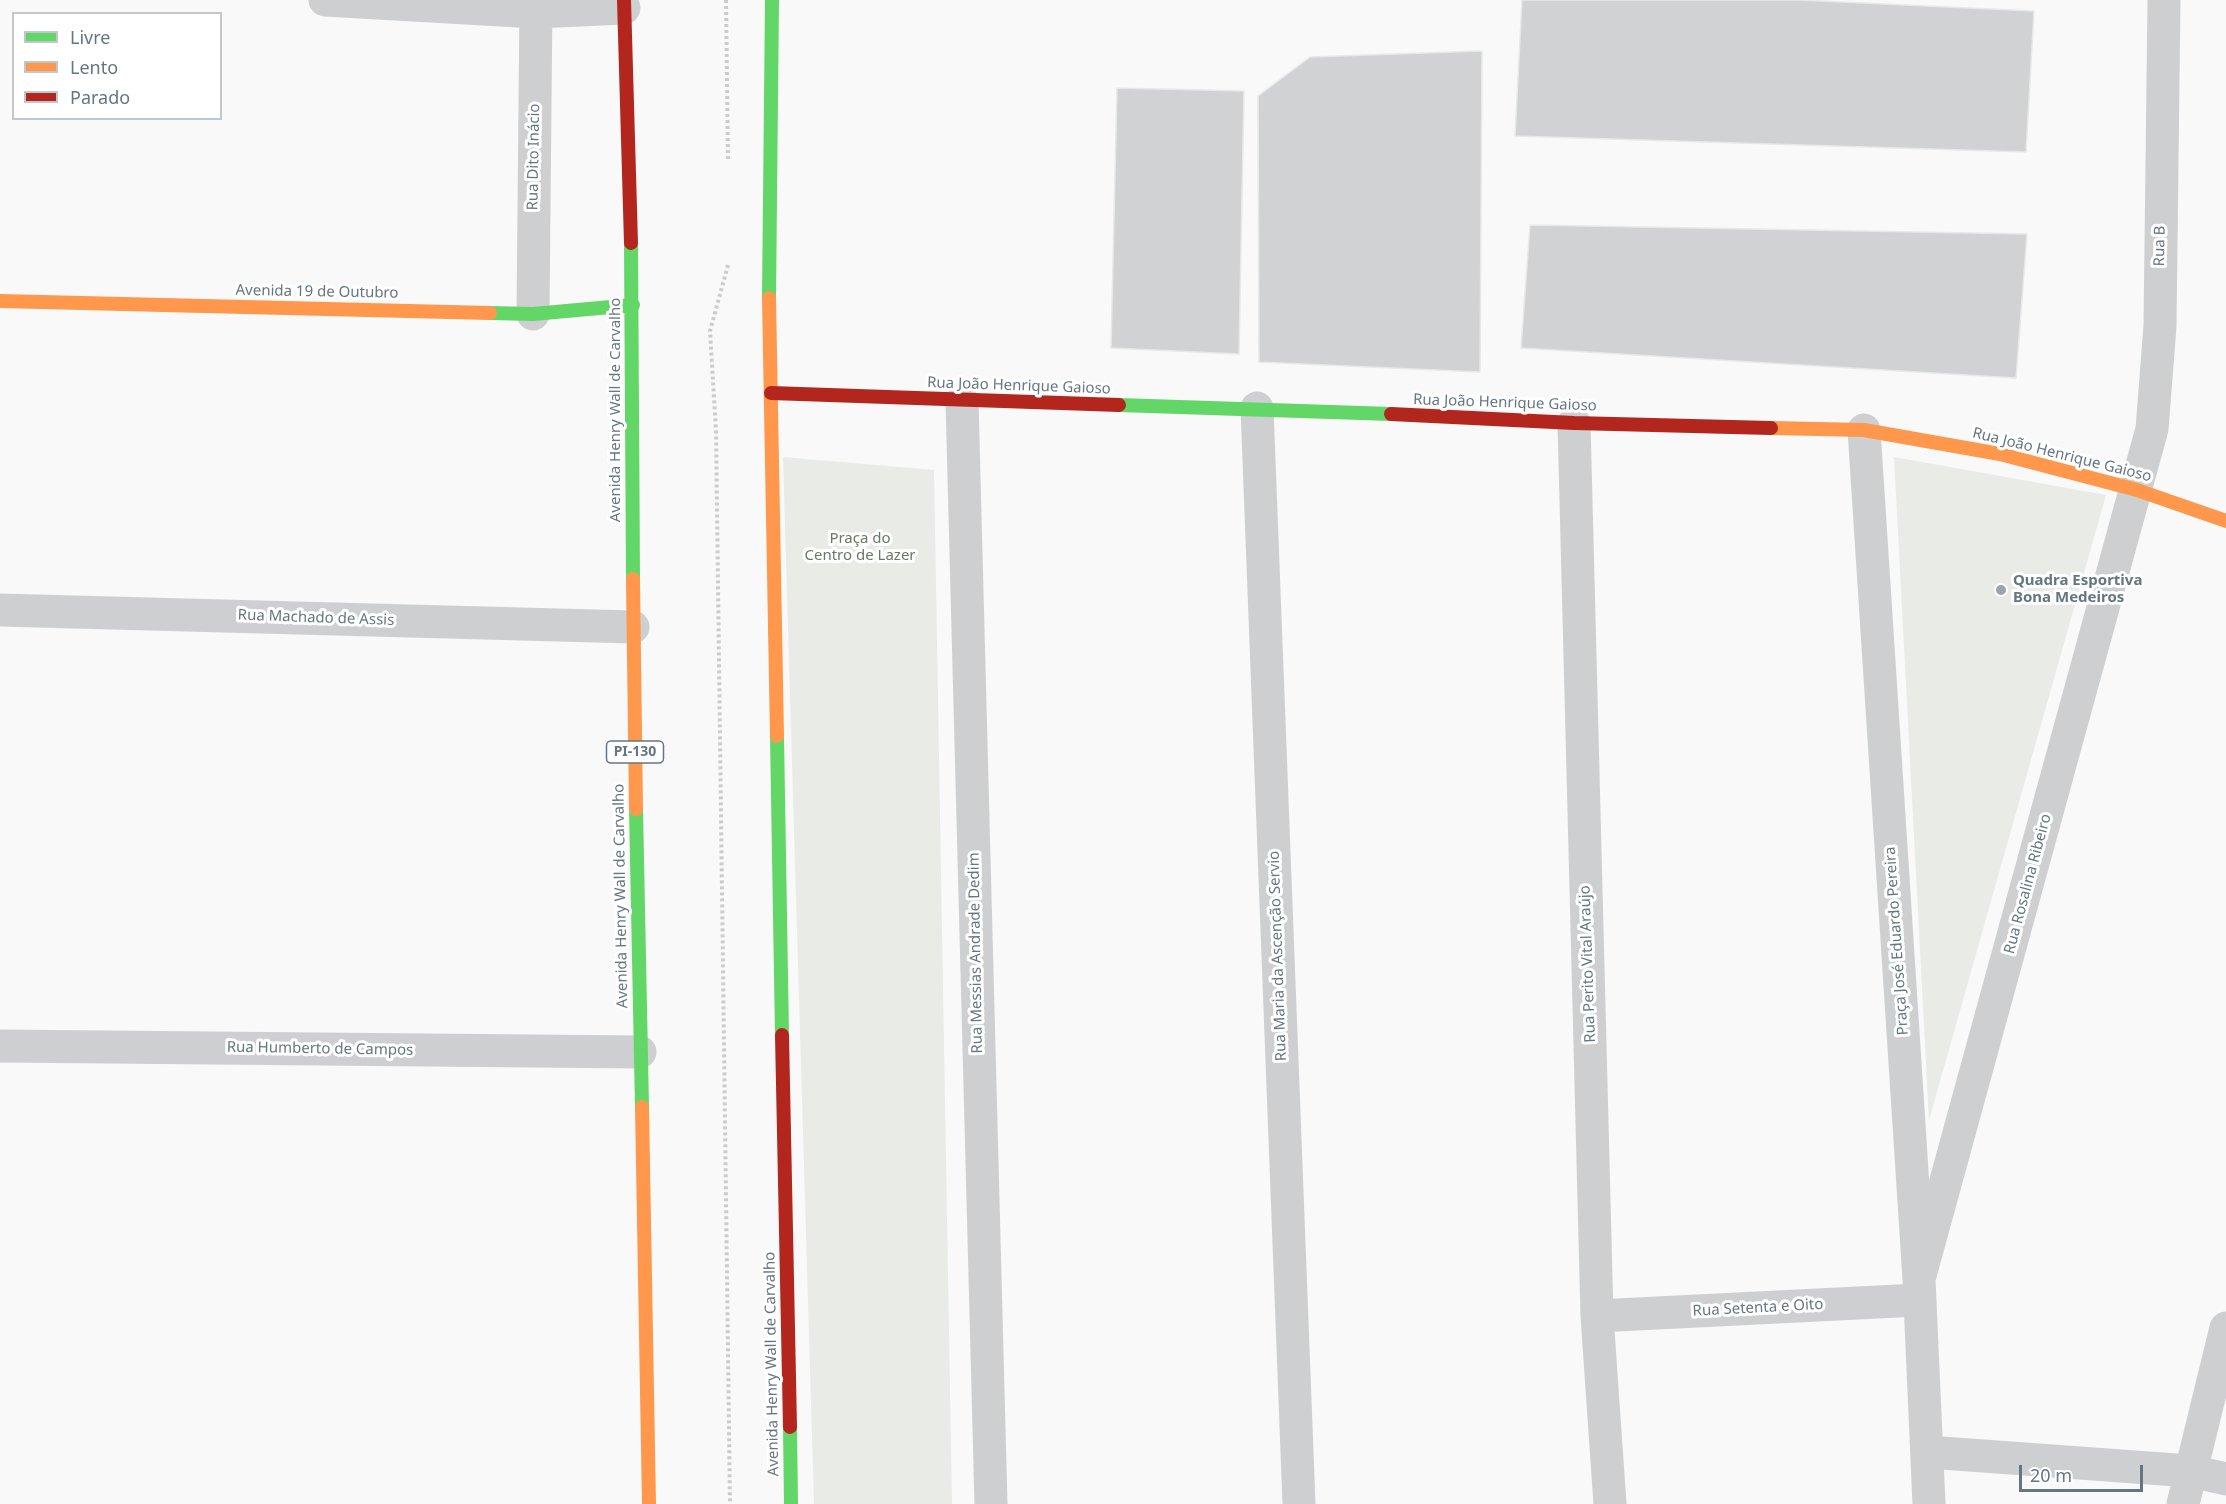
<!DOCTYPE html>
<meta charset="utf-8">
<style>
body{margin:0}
#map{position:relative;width:2226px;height:1504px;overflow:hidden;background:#f9f9f9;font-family:"Noto Sans",sans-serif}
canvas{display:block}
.legend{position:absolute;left:12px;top:12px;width:210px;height:108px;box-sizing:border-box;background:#fff;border:2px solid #c1c8cd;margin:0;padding:8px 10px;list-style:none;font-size:18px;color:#657683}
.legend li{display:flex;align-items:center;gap:12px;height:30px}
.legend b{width:30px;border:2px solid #c1c8cd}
.scale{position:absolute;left:2019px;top:1465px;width:124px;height:27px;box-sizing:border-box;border:3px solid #657683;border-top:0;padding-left:8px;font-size:18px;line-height:21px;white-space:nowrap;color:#657683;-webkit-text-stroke:4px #fff;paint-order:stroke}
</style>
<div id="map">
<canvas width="2226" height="1504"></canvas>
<ul class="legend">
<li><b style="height:8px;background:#63d668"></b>Livre</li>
<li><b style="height:8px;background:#ff974d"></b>Lento</li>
<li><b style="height:8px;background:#b3261e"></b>Parado</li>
</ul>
<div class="scale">20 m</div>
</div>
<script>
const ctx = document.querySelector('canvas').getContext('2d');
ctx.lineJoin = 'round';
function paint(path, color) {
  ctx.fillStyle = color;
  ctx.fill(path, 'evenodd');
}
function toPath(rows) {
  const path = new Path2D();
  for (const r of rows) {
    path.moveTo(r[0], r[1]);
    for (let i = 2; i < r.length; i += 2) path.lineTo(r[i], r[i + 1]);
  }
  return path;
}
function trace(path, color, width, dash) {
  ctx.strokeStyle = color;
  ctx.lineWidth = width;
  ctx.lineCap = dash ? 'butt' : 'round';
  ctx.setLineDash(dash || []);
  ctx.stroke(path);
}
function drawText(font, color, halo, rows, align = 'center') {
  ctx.font = font + ' "Noto Sans",sans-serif';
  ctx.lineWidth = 6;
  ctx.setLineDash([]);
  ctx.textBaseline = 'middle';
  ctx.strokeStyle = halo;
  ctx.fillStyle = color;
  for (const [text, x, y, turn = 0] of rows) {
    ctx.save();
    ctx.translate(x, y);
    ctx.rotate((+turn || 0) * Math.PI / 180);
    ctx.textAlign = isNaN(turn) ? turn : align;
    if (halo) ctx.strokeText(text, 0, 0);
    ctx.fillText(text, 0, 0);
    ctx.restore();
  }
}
paint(toPath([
 [783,457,934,470,952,1504,814,1504],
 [1894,457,2106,495,1929,1120]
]), '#e8ebe6');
const building = toPath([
 [1522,0,1798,0,2034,11,2026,152,1515,136,1522,0],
 [1482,51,1480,372,1259,362,1258,96,1310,57,1482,51],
 [1117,88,1244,91,1239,354,1111,348,1117,88],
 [1530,225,2027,234,2016,378,1521,348,1530,225]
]);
paint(building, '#d0d2d3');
trace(building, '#e8e8e8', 1.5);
trace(toPath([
 [726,0,728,159],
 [728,265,710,331,716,431,730,1504]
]), '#cbcccd', 4, [3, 3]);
trace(toPath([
 [325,0,536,12,624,8],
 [533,314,536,0],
 [962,401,991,1504],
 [1257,408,1299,1504],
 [1574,423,1597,1316,1610,1504],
 [1864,430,1919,1279,1929,1504],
 [0,610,633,627],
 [0,1046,640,1052],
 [1919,1279,2152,429,2160,326,2164,0],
 [1597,1316,1918,1300],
 [1928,1452,2190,1471,2226,1479],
 [2183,1504,2226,1328]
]), '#cecfd0', 33);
trace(toPath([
 [631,243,633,579],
 [769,298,772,0],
 [490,313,533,314,633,305],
 [1119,405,1391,414],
 [777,736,782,1035],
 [636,809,642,1107],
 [790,1427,791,1504]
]), '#63d668', 14);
trace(toPath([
 [769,298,777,736],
 [0,301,490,313],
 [1771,428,1864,430,2000,454,2137,490,2226,521],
 [633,579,636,809],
 [642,1107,649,1504]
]), '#ff974d', 14);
trace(toPath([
 [624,0,631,243],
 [771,393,1119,405],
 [1391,414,1574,423,1771,428],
 [782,1035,790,1427]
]), '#b3261e', 14);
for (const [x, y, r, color] of [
 [2001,590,6,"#99a4ac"]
]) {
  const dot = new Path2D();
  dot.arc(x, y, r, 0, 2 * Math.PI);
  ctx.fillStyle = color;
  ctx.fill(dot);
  trace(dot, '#fff', 2);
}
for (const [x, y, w] of [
 [635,752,57]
]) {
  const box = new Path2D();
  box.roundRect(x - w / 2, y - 11, w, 22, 4.5);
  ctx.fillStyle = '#fff';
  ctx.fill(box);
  trace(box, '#657683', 1.5);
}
drawText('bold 14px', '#657683', null, [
 ["PI-130",635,752]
]);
drawText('15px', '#657683', '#fff', [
 ["Rua Dito Inácio",534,157,-89],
 ["Rua B",2160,246,-89],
 ["Avenida 19 de Outubro",317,292,1],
 ["Rua João Henrique Gaioso",1019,386,2],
 ["Rua João Henrique Gaioso",1505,403,2],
 ["Avenida Henry Wall de Carvalho",616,410,-90],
 ["Rua João Henrique Gaioso",2062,455,14],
 ["Rua Machado de Assis",316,618,2],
 ["Rua Rosalina Ribeiro",2028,884,-75],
 ["Avenida Henry Wall de Carvalho",621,896,-91],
 ["Praça José Eduardo Pereira",1897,941,-94],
 ["Rua Messias Andrade Dedim",976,953,-91],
 ["Rua Maria da Ascenção Servio",1278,956,-92],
 ["Rua Perito Vital Araújo",1588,964,-92],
 ["Rua Humberto de Campos",320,1049,1],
 ["Rua Setenta e Oito",1758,1308,-3],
 ["Avenida Henry Wall de Carvalho",772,1364,-91]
]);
drawText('15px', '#687a64', '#fff', [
 ["Praça do",860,539],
 ["Centro de Lazer",860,556]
]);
drawText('bold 15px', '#657683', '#fff', [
 ["Quadra Esportiva",2013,581],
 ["Bona Medeiros",2013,598]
], 'left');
</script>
